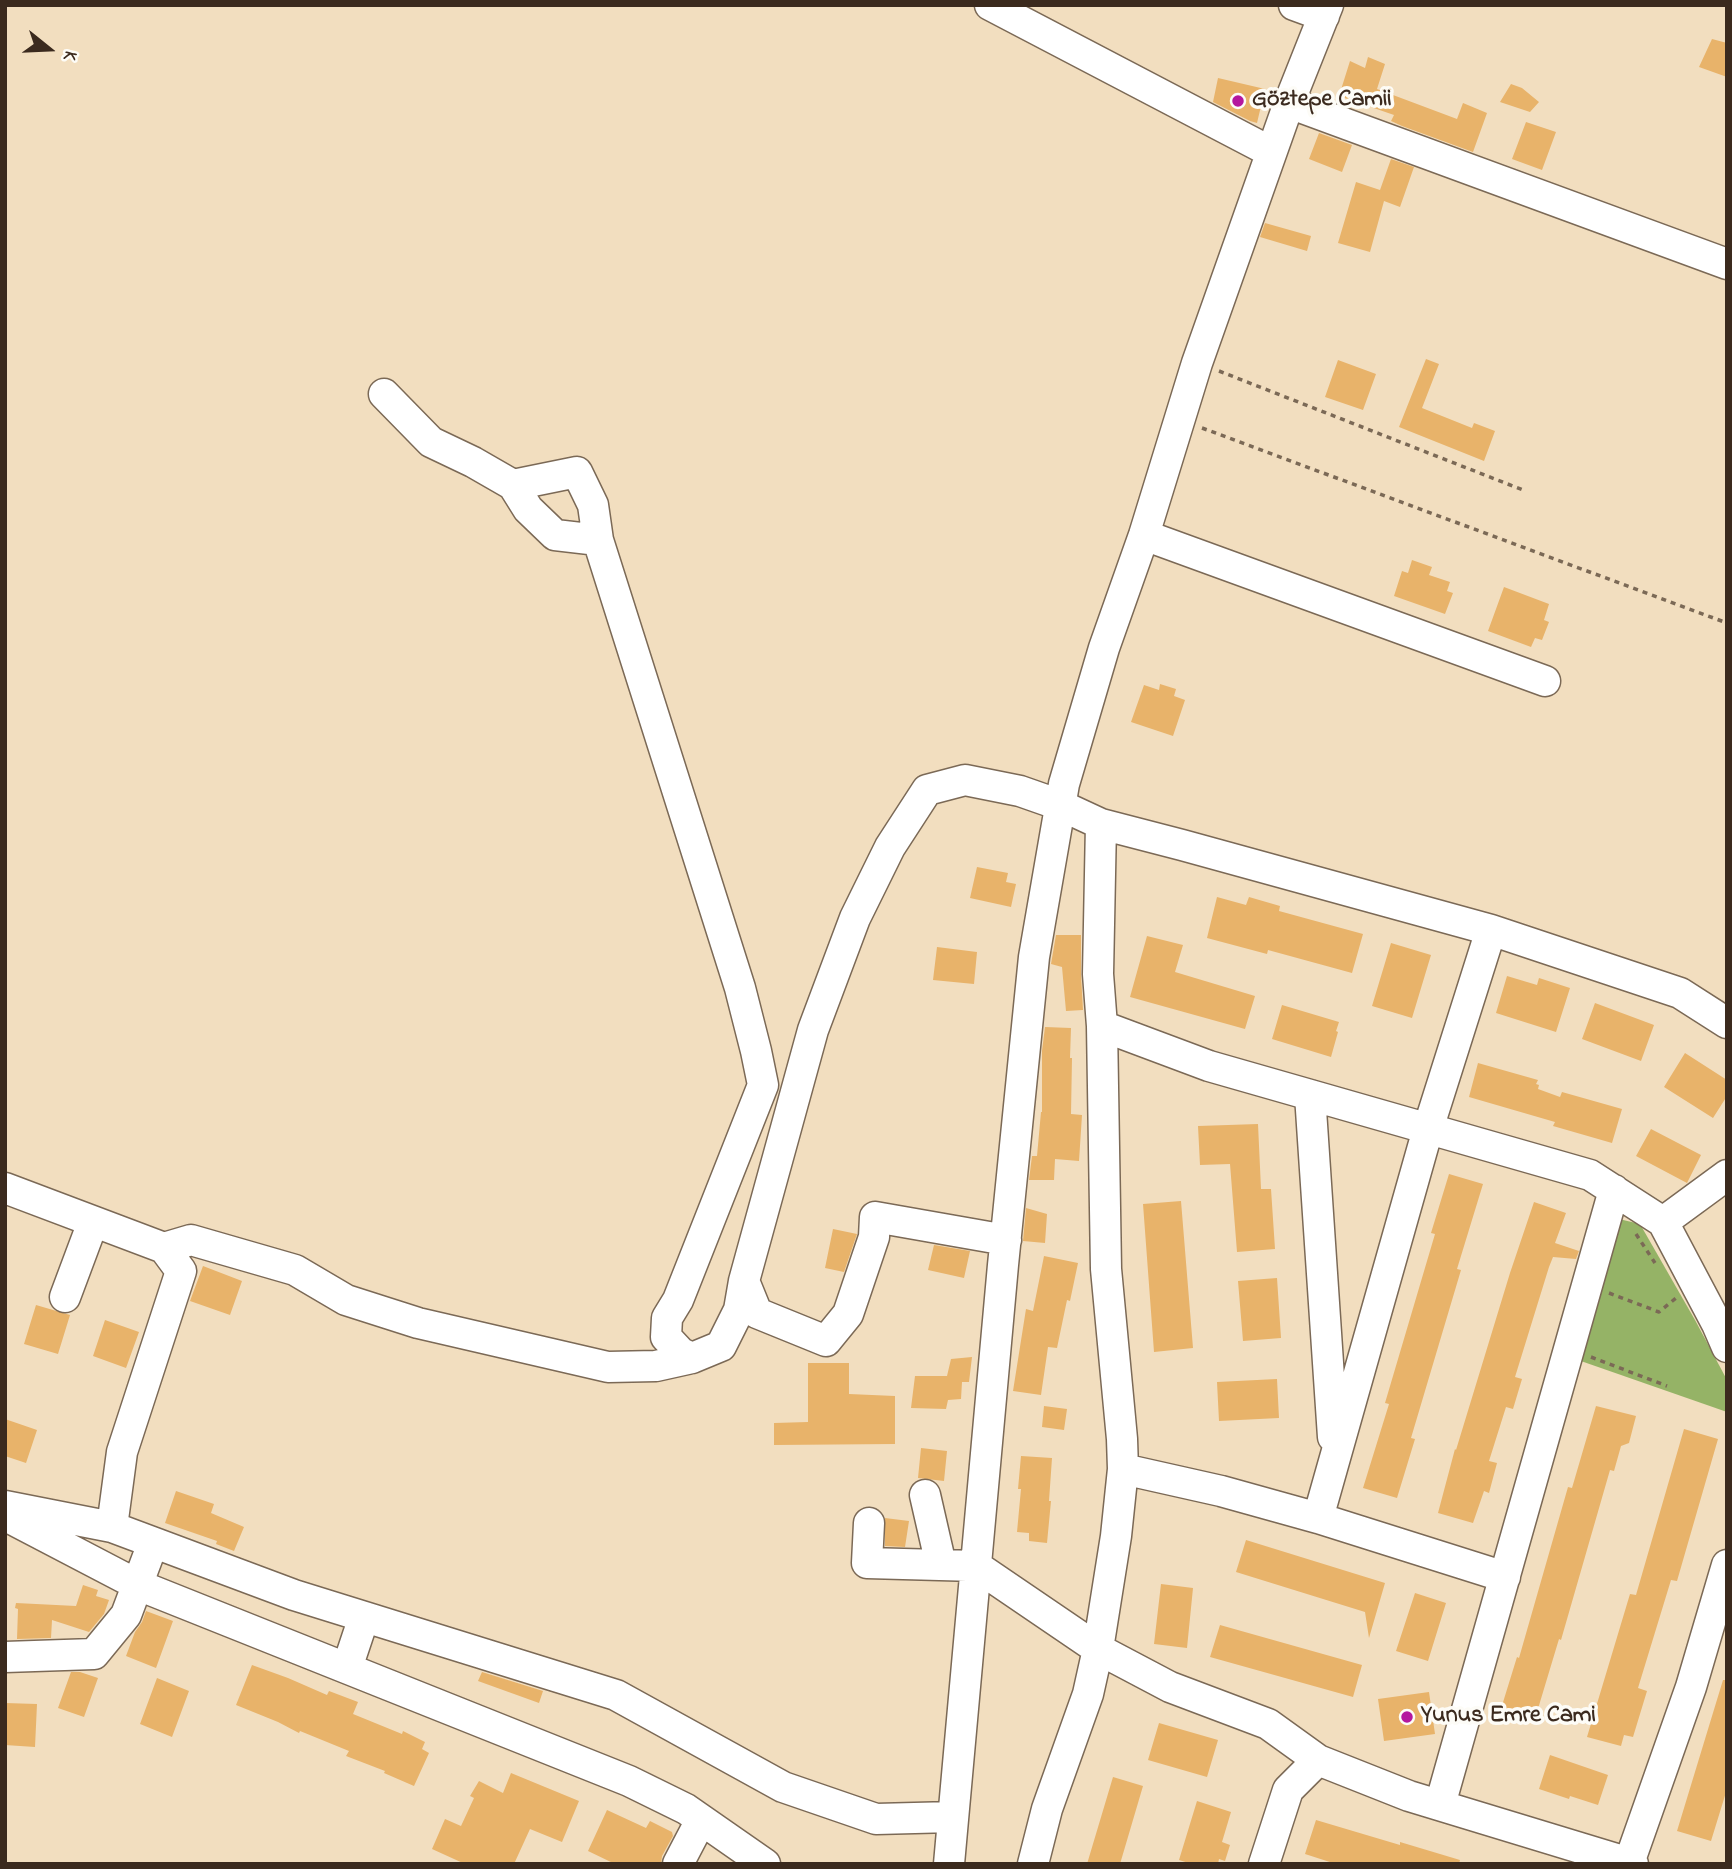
<!DOCTYPE html>
<meta charset="utf-8">
<style>
body{margin:0}
#map{position:relative;width:1732px;height:1869px;overflow:hidden;background:#f2debf;font-family:"Indie Flower",sans-serif}
canvas{display:block}
.frame{position:absolute;inset:0;border:7px solid #3b2a1e;pointer-events:none}
.north{position:absolute;left:14px;top:14px;width:70px;height:70px;-webkit-text-stroke:5px #fdfcf7;paint-order:stroke;rotate:108deg;font-size:19px;font-weight:700;line-height:28px;text-align:center;color:#3b2a1e}
.north::after{content:'';display:block;margin:auto;width:24px;height:32px;background:#3b2a1e;clip-path:polygon(50% 0,100% 100%,50% 72%,0 100%)}
</style>
<div id="map">
<canvas width="1732" height="1869"></canvas>
<div class="frame"></div>
<div class="north">K</div>
</div>
<script>
const ctx = document.querySelector('canvas').getContext('2d');
ctx.lineJoin = 'round';
function paint(path, color) {
  ctx.fillStyle = color;
  ctx.fill(path, 'evenodd');
}
function toPath(rows) {
  const path = new Path2D();
  for (const r of rows) {
    path.moveTo(r[0], r[1]);
    for (let i = 2; i < r.length; i += 2) path.lineTo(r[i], r[i + 1]);
  }
  return path;
}
function trace(path, color, width, dash) {
  ctx.strokeStyle = color;
  ctx.lineWidth = width;
  ctx.lineCap = dash ? 'butt' : 'round';
  ctx.setLineDash(dash || []);
  ctx.stroke(path);
}
function drawText(font, color, halo, rows, align = 'center') {
  ctx.font = font + ' "Indie Flower",sans-serif';
  ctx.lineWidth = 7;
  ctx.setLineDash([]);
  ctx.textBaseline = 'middle';
  ctx.strokeStyle = halo;
  ctx.fillStyle = color;
  for (const [text, x, y, turn = 0] of rows) {
    ctx.save();
    ctx.translate(x, y);
    ctx.rotate((+turn || 0) * Math.PI / 180);
    ctx.textAlign = isNaN(turn) ? turn : align;
    if (halo) ctx.strokeText(text, 0, 0);
    ctx.fillText(text, 0, 0);
    ctx.restore();
  }
}
paint(toPath([
 [1619,1219,1640,1224,1695,1320,1727,1380,1727,1412,1578,1360]
]), '#95b366');
paint(toPath([
 [1712,39,1727,43,1727,77,1699,67],
 [1368,57,1385,64,1377,89,1457,119,1463,103,1487,113,1473,152,1402,126,1391,121,1394,115,1339,96,1350,61,1365,68],
 [1218,78,1265,89,1257,123,1250,121,1213,102],
 [1511,84,1522,88,1539,102,1530,112,1500,102],
 [1526,122,1556,132,1542,170,1512,159],
 [1319,133,1352,145,1342,172,1309,159],
 [1391,159,1414,167,1400,207,1384,201,1370,252,1338,243,1356,182,1380,190],
 [1265,223,1311,236,1307,251,1260,237],
 [1426,359,1439,364,1422,408,1472,428,1474,423,1495,431,1484,461,1399,427],
 [1338,360,1376,374,1363,410,1325,397],
 [1412,560,1432,567,1429,575,1450,582,1447,591,1453,593,1445,614,1394,596,1402,571,1408,573],
 [1504,587,1549,604,1544,620,1549,622,1542,640,1535,638,1531,647,1488,631],
 [1160,684,1176,689,1174,696,1185,700,1173,736,1131,722,1144,685,1159,690],
 [977,867,1008,873,1006,882,1016,884,1011,907,970,898],
 [1217,897,1246,905,1249,897,1280,906,1279,911,1363,934,1352,973,1268,950,1267,954,1207,938],
 [1056,935,1081,935,1081,975,1083,1010,1066,1011,1062,967,1051,964],
 [1147,936,1183,945,1175,972,1255,996,1245,1029,1130,997],
 [1391,943,1431,955,1412,1018,1372,1006],
 [937,947,977,952,974,984,933,980],
 [1507,976,1537,985,1539,978,1570,988,1556,1032,1496,1013],
 [1595,1003,1654,1025,1641,1061,1582,1039],
 [1282,1005,1339,1022,1336,1031,1338,1032,1331,1057,1272,1039],
 [1045,1027,1071,1028,1070,1058,1072,1058,1071,1114,1082,1115,1079,1161,1055,1159,1054,1180,1029,1180,1032,1156,1037,1156,1041,1112,1042,1112,1042,1051],
 [1685,1053,1727,1080,1727,1096,1713,1118,1664,1087],
 [1478,1063,1538,1080,1536,1084,1539,1085,1538,1089,1560,1097,1562,1092,1622,1109,1612,1143,1553,1126,1555,1122,1469,1097],
 [1258,1124,1261,1189,1271,1189,1275,1249,1237,1252,1230,1164,1200,1165,1198,1126],
 [1651,1129,1701,1155,1687,1183,1636,1156],
 [1449,1174,1483,1184,1457,1269,1461,1270,1411,1438,1415,1439,1397,1498,1363,1488,1389,1404,1385,1403,1435,1234,1431,1233],
 [1181,1201,1193,1348,1154,1352,1143,1204],
 [1534,1202,1566,1213,1555,1243,1579,1251,1576,1259,1553,1257,1549,1267,1515,1377,1522,1379,1513,1409,1506,1407,1489,1461,1497,1463,1489,1493,1484,1491,1473,1523,1438,1513,1455,1449,1456,1450,1510,1273],
 [1026,1208,1047,1214,1045,1243,1023,1241],
 [833,1229,857,1234,844,1272,825,1268],
 [934,1245,970,1251,964,1278,928,1270],
 [1044,1256,1078,1263,1070,1301,1067,1300,1057,1348,1048,1347,1041,1395,1013,1391,1026,1309,1033,1311],
 [203,1266,242,1281,230,1315,190,1301],
 [1277,1278,1281,1338,1243,1341,1238,1281],
 [36,1305,70,1315,58,1354,24,1344],
 [105,1320,139,1332,126,1368,93,1356],
 [972,1357,969,1382,962,1382,961,1399,948,1400,946,1409,911,1408,915,1376,947,1376,951,1359],
 [808,1363,849,1363,849,1394,895,1396,895,1444,774,1445,774,1423,808,1422],
 [1277,1379,1279,1418,1219,1421,1217,1382],
 [1044,1406,1067,1409,1064,1430,1042,1427],
 [1596,1406,1636,1416,1629,1443,1621,1446,1614,1471,1610,1470,1561,1640,1559,1639,1534,1722,1500,1712,1517,1657,1519,1658,1568,1487,1572,1488],
 [5,1419,37,1430,26,1463,5,1456],
 [1684,1429,1718,1439,1677,1581,1671,1580,1638,1688,1647,1691,1633,1737,1624,1735,1621,1746,1587,1737,1630,1594,1636,1595],
 [921,1448,947,1451,944,1481,918,1478],
 [1021,1456,1052,1458,1049,1501,1051,1501,1047,1543,1029,1541,1029,1533,1017,1532,1021,1489,1018,1489],
 [176,1491,214,1504,211,1513,244,1527,234,1551,216,1544,217,1541,165,1523],
 [885,1518,909,1521,905,1547,885,1546],
 [1246,1540,1385,1583,1369,1638,1365,1612,1236,1572],
 [1161,1584,1193,1588,1187,1648,1154,1644],
 [83,1585,98,1590,96,1596,109,1600,104,1614,89,1632,52,1620,51,1638,17,1639,18,1609,15,1608,16,1603,76,1606],
 [1415,1593,1446,1603,1428,1661,1396,1651],
 [146,1611,173,1621,156,1668,126,1656,135,1632,142,1622],
 [1220,1625,1362,1665,1353,1697,1210,1657],
 [252,1665,288,1678,327,1695,329,1691,358,1702,353,1714,402,1734,403,1731,425,1742,422,1749,429,1753,414,1786,384,1773,385,1771,346,1756,349,1751,300,1731,299,1733,278,1722,236,1705],
 [71,1672,80,1672,98,1678,84,1717,58,1708],
 [482,1672,543,1691,539,1703,478,1681],
 [157,1678,189,1691,172,1737,140,1724],
 [1723,1680,1727,1680,1727,1789,1711,1841,1677,1831],
 [1429,1692,1435,1734,1384,1741,1378,1699],
 [5,1703,37,1704,35,1747,5,1745],
 [1159,1723,1218,1740,1207,1777,1148,1760],
 [1550,1755,1608,1775,1598,1805,1570,1796,1569,1799,1539,1789],
 [511,1773,579,1801,562,1842,530,1829,514,1864,465,1864,432,1849,445,1819,461,1826,474,1798,470,1796,479,1781,503,1793],
 [1113,1777,1143,1786,1120,1864,1087,1864],
 [1197,1801,1231,1812,1222,1842,1230,1845,1225,1861,1219,1859,1218,1864,1192,1864,1179,1860],
 [607,1810,646,1828,650,1821,672,1832,673,1836,662,1856,661,1864,615,1864,588,1851],
 [1316,1820,1400,1845,1400,1842,1460,1860,1459,1864,1336,1864,1305,1854]
]), '#e8b36a');
const minor = toPath([
 [990,5,1271,152],
 [1294,5,1324,16],
 [1289,103,1727,264],
 [384,394,431,442,473,462,513,485,577,472,593,505,598,540],
 [513,485,528,509,555,535,598,540,740,988,756,1051,763,1085,678,1300,667,1318,666,1337,681,1353,692,1358,721,1346,739,1310,744,1281,813,1030,855,918,890,847,927,790,965,780,1020,791,1060,805,1101,824,1182,845,1491,930,1680,993,1727,1023],
 [1144,535,1545,681],
 [1102,1026,1209,1066,1590,1175,1663,1222,1717,1324,1727,1347],
 [1310,1095,1333,1437],
 [5,1188,164,1248,181,1271,122,1452,112,1527],
 [1663,1222,1727,1175],
 [164,1248,191,1240,295,1270,346,1300,418,1323,608,1367,656,1366,692,1358],
 [744,1281,757,1313,826,1341,848,1314,874,1237,875,1217,1006,1240],
 [65,1297,93,1222],
 [1123,1469,1221,1491,1318,1518,1505,1577],
 [925,1495,941,1565],
 [5,1506,112,1527,294,1595,616,1695,783,1787,876,1819,953,1817],
 [6,1516,138,1585,629,1781,686,1809,765,1864],
 [1318,1518,1428,1129,1491,930],
 [869,1523,867,1563,976,1566,1098,1649,1170,1687,1268,1724,1318,1760,1409,1796,1633,1864],
 [5,1657,94,1654,126,1615,153,1543],
 [347,1668,364,1617],
 [1440,1805,1614,1190],
 [1629,1863,1691,1687,1727,1565],
 [678,1864,701,1820],
 [949,1864,1003,1265,1034,957,1064,784,1104,648,1144,535,1197,363,1289,103,1328,5],
 [1033,1864,1047,1809,1088,1694,1098,1649,1116,1536,1123,1469,1122,1439,1106,1269,1102,1026,1098,974,1101,824],
 [1264,1864,1288,1790,1318,1760]
]);
trace(minor, '#7b6956', 33);
trace(toPath([
 [1219,371,1523,490],
 [1202,428,1727,623],
 [1636,1234,1655,1263],
 [1609,1293,1659,1312,1676,1298],
 [1591,1357,1667,1386]
]), '#7b6956', 3.5, [5, 5]);
trace(minor, '#fff', 30);
for (const [x, y, r, color] of [
 [1238,101,7,"#b5179e"],
 [1407,1717,7,"#b5179e"]
]) {
  const dot = new Path2D();
  dot.arc(x, y, r, 0, 2 * Math.PI);
  ctx.fillStyle = color;
  ctx.fill(dot);
  trace(dot, '#fdfcf7', 2.5);
}
drawText('bold 24px', '#3b2a1e', '#fdfcf7', [
 ["Göztepe Camii",1252,101],
 ["Yunus Emre Cami",1421,1717]
], 'left');
</script>
